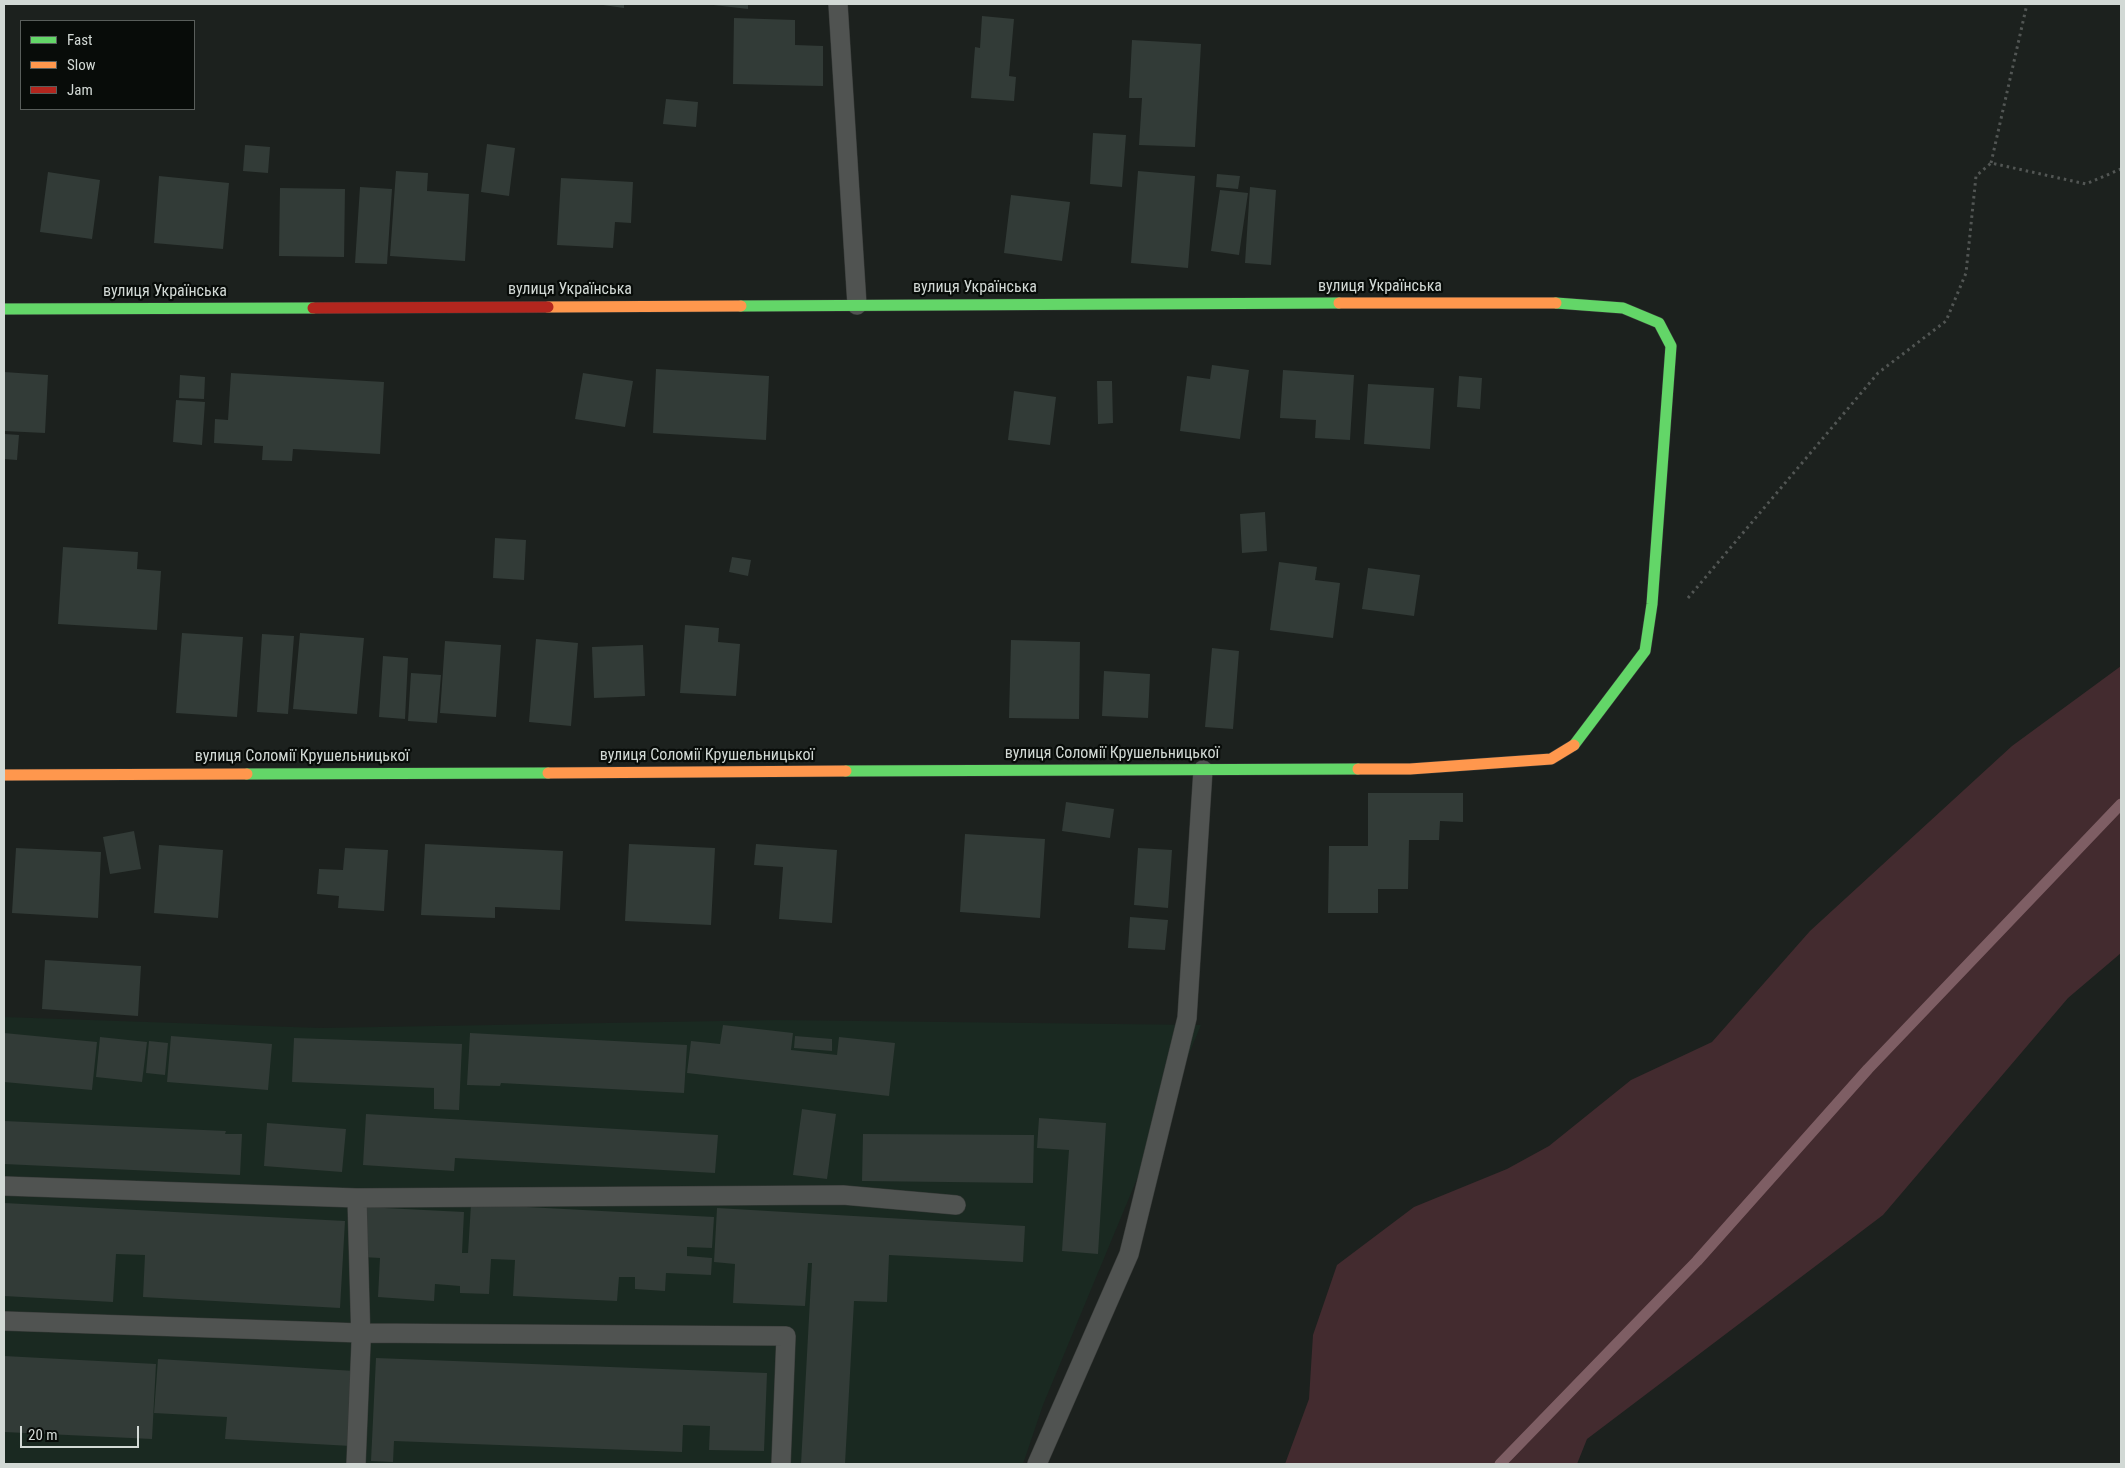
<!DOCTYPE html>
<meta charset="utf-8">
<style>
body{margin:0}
#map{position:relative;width:2125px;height:1468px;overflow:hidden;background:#1c211e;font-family:"Roboto Condensed",sans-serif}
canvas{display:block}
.frame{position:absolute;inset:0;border:5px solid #d2d9d5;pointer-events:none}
.legend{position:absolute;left:20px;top:20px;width:175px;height:90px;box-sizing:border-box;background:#080c09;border:1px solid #595e5b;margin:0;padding:6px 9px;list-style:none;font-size:15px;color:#d2d9d5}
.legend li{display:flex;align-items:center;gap:10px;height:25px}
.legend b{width:25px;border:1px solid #595e5b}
.scale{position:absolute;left:20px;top:1426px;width:119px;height:22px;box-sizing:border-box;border:2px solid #d2d9d5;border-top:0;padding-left:6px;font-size:15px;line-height:18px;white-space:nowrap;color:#d2d9d5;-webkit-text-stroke:4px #080c09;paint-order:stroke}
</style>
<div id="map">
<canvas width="2125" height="1468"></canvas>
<div class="frame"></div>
<ul class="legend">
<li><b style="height:6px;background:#63d668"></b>Fast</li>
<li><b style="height:6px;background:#ff974d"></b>Slow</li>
<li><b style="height:6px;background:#b3261e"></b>Jam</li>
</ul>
<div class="scale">20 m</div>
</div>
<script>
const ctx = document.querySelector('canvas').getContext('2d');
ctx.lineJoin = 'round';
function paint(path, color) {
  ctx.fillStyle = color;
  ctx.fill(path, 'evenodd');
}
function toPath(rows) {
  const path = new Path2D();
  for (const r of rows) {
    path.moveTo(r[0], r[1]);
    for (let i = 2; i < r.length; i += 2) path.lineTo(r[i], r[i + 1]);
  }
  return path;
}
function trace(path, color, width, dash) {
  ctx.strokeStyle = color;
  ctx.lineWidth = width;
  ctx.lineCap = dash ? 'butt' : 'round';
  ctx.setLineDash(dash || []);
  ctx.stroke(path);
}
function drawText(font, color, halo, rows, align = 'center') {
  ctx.font = font + ' "Roboto Condensed",sans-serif';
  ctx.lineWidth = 4.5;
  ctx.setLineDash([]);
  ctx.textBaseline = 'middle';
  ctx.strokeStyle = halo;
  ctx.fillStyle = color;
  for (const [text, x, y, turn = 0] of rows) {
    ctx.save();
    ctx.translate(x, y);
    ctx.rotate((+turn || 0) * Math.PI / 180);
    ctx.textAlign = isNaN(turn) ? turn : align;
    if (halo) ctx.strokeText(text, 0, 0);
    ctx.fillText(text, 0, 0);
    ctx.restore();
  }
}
paint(toPath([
 [4,1017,321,1028,777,1020,1201,1025,1043,1405,1023,1464,4,1464]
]), '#1a2921');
paint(toPath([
 [2121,666,2121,953,2068,998,1883,1215,1587,1439,1577,1464,1285,1464,1309,1399,1313,1335,1337,1265,1414,1207,1507,1169,1549,1146,1631,1080,1712,1042,1810,931,2012,746]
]), '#432b2f');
trace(toPath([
 [1500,1464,1697,1261,1868,1069,2121,804]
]), '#7e5e64', 11);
paint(toPath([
 [596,4,624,4,624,8],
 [705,4,748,4,748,9],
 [982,16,1014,19,1009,76,1016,77,1014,101,971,98,975,47,980,48],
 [734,18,795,20,795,45,823,46,823,86,733,84],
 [1132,40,1201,44,1195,147,1139,145,1142,98,1129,98],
 [666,99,698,102,696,127,663,124],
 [1093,133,1126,135,1122,187,1090,184],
 [487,144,515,148,509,196,481,192],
 [245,145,270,147,268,173,243,171],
 [396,171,428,173,427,191,469,194,465,261,390,256],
 [1138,171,1195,176,1188,268,1131,263],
 [48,172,100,180,92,239,40,232],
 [1217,174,1240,176,1238,189,1216,187],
 [159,176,229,183,223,249,154,243],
 [561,178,633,182,631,223,615,222,613,248,557,245],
 [360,187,392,189,387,264,355,263],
 [1250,187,1276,190,1271,265,1245,263],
 [280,188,345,189,344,257,279,256],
 [1220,190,1248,193,1239,255,1211,251],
 [1011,195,1070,202,1062,261,1004,253],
 [1212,365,1249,370,1240,439,1180,431,1187,376,1210,379],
 [656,369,769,376,766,440,653,433],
 [1283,370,1354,375,1350,440,1315,438,1316,420,1280,418],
 [4,372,48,375,45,433,4,431],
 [231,373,384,382,380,454,293,449,292,461,262,460,263,446,214,443,215,419,228,420],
 [583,373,633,381,625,427,575,419],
 [180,375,205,377,204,399,179,398],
 [1459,376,1482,378,1480,409,1457,407],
 [1097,381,1112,381,1113,423,1098,424],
 [1368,384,1434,388,1430,449,1364,444],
 [1014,391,1056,397,1050,445,1008,440],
 [176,400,205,402,202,445,173,442],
 [4,434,19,435,17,460,4,459],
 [1265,512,1267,551,1242,553,1240,514],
 [495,538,526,540,524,580,493,578],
 [63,547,138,552,137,569,161,571,157,630,58,624],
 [732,557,751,560,748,576,729,572],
 [1279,562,1317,567,1315,580,1340,583,1333,638,1270,630],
 [1368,568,1420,575,1414,616,1362,609],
 [685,625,719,628,718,642,740,644,736,696,680,693],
 [182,633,243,637,237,717,176,713],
 [300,633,364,638,357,714,293,709],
 [262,634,294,636,288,714,257,712],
 [536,639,578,643,571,726,529,722],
 [1011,640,1080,642,1079,719,1009,718],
 [445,641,501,645,496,717,440,713],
 [643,645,645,696,594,698,592,647],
 [1212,648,1239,651,1233,729,1205,727],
 [383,656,408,658,405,719,379,717],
 [1104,671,1150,674,1148,718,1102,716],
 [411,673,441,675,437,723,408,721],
 [1368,793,1463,793,1463,822,1440,821,1439,840,1409,840,1408,889,1378,889,1378,913,1328,913,1329,846,1368,846],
 [1066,802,1114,809,1110,838,1062,831],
 [134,831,141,869,110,874,103,837],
 [965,834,1045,839,1040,918,960,912],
 [425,844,563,851,560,910,495,907,495,918,421,915],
 [629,844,715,848,711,925,625,921],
 [756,844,837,850,832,923,779,919,783,867,754,865],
 [159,845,223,850,218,918,154,913],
 [16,848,101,852,98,918,12,913],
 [345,848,388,850,384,911,338,908,339,896,317,894,319,869,343,870],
 [1138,848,1172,850,1168,908,1134,905],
 [1130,917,1168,920,1165,950,1128,948],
 [45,960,141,966,138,1016,42,1009],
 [723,1025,793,1033,791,1050,837,1055,839,1037,895,1043,889,1096,687,1073,691,1041,720,1044],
 [4,1033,97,1042,92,1090,4,1082],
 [470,1033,687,1045,684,1093,501,1083,500,1086,467,1085],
 [171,1036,272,1044,268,1090,167,1082],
 [795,1036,832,1039,832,1051,794,1048],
 [100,1037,147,1042,142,1082,96,1077],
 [294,1038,462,1044,459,1110,434,1109,434,1088,292,1082],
 [149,1041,168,1043,165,1075,146,1073],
 [802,1109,836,1114,827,1179,793,1175],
 [366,1114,718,1135,715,1173,455,1158,454,1171,363,1165],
 [1039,1118,1106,1123,1098,1254,1062,1251,1069,1150,1037,1148],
 [4,1121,226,1131,225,1134,242,1134,240,1175,4,1164],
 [267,1123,346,1129,342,1172,264,1166],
 [863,1134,1034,1135,1033,1183,862,1181],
 [4,1203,345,1221,340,1308,143,1297,145,1255,116,1254,113,1302,4,1296],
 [471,1204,714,1217,712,1248,687,1247,687,1256,712,1258,711,1275,666,1273,665,1291,635,1289,635,1277,619,1277,617,1301,513,1296,515,1260,491,1259,489,1294,460,1293,460,1286,435,1284,434,1301,378,1297,380,1258,363,1257,365,1207,464,1212,462,1253,468,1253],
 [717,1208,1025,1226,1023,1262,889,1255,887,1302,854,1301,845,1464,801,1464,812,1263,808,1263,805,1306,733,1303,735,1264,714,1262],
 [4,1356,156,1364,152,1439,4,1432],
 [376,1358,767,1373,764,1451,709,1450,710,1426,683,1425,682,1452,394,1441,393,1462,371,1461],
 [158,1359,355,1371,351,1446,225,1439,227,1417,154,1413]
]), '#323b37');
const lane = toPath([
 [838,4,857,305],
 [4,1186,357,1198,843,1195,956,1205],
 [4,1321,361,1333,786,1336,781,1464],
 [356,1464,361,1343,357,1198],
 [1037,1464,1129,1254,1187,1018,1203,770]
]);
const fast = toPath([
 [1556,303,1623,308,1659,323,1671,346,1652,604,1645,651,1574,745],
 [741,306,1339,303],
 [4,309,313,308],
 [846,771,1358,769],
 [247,774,548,773]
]);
const slow = toPath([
 [1339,303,1556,303],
 [548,307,741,306],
 [1358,769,1410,769,1551,759,1574,745],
 [548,773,846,771],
 [4,775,247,774]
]);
const jam = toPath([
 [313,308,548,307]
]);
trace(lane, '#383b39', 20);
trace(fast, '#383b39', 12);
trace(slow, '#383b39', 12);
trace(jam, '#383b39', 12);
trace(toPath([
 [1991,163,2027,4],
 [1688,598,1878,373,1946,321,1966,273,1976,176,1991,163,2086,184,2121,169]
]), '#525654', 3, [2.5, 4]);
trace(lane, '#505351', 19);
trace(fast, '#63d668', 11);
trace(slow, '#ff974d', 11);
trace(jam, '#b3261e', 11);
drawText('16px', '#d2d9d5', '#080c09', [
 ["вулиця Українська",1380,287],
 ["вулиця Українська",975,288],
 ["вулиця Українська",570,290],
 ["вулиця Українська",165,292],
 ["вулиця Соломії Крушельницької",1112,754],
 ["вулиця Соломії Крушельницької",707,756],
 ["вулиця Соломії Крушельницької",302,757]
]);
</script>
